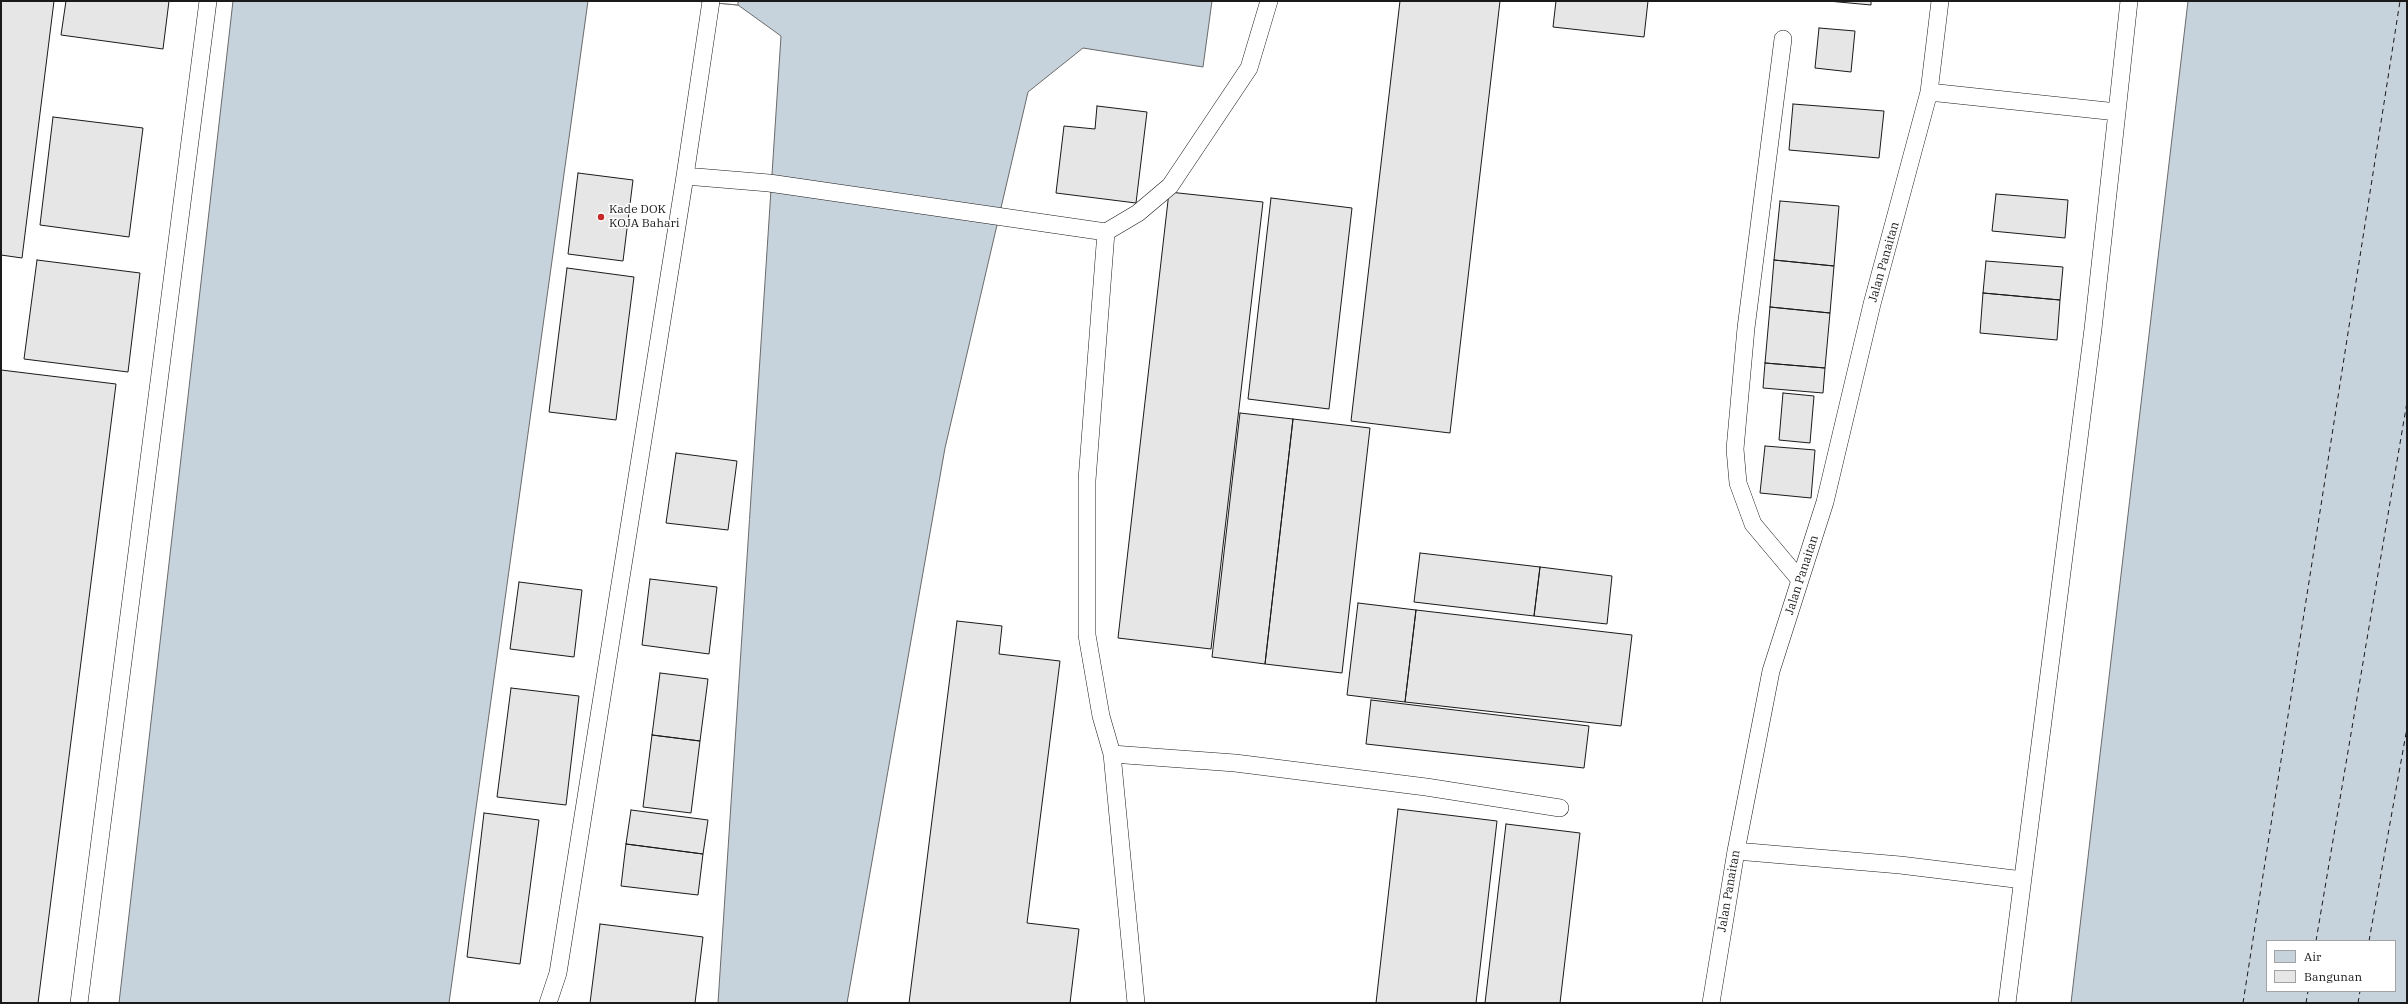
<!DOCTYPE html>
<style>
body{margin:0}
#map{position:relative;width:2408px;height:1004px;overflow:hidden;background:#fff;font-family:"IBM Plex Serif",serif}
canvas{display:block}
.frame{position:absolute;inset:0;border:2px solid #1a1a1a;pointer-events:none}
.legend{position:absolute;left:2266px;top:940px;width:130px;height:52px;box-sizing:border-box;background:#fff;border:1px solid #a3a3a3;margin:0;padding:5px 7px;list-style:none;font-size:12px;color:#1a1a1a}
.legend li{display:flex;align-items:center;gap:8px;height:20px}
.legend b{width:20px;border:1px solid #a3a3a3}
</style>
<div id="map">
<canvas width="2408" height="1004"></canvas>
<div class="frame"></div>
<ul class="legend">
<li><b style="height:11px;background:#c6d2dc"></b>Air</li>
<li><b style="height:11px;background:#e6e6e6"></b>Bangunan</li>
</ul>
</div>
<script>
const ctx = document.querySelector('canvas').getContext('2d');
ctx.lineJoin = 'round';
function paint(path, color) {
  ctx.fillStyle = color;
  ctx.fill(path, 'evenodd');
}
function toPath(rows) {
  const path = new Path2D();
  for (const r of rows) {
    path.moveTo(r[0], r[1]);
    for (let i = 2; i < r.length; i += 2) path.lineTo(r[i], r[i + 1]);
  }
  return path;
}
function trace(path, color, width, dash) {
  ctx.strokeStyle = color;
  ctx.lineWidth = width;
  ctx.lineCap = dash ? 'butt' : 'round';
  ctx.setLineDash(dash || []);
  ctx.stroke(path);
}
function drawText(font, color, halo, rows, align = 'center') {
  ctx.font = font + ' "IBM Plex Serif",serif';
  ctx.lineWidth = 3;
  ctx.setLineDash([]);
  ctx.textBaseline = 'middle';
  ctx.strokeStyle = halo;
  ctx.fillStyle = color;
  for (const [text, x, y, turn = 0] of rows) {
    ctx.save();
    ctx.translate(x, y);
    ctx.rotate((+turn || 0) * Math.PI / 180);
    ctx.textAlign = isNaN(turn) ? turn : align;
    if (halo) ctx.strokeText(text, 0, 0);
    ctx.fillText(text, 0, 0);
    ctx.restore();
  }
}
const water = toPath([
 [233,1,588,1,449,1003,119,1003,233,1],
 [694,1,1212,1,1203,67,1083,48,1028,92,945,448,847,1003,718,1003,781,36,738,5,694,1],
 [2188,1,2407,1,2407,1003,2071,1003,2188,1],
 [2267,941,2395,941,2395,991,2267,991,2267,941]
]);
paint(water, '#c6d2dc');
trace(water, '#6a6a6a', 1);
const pier = toPath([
 [694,1,738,1,738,5,694,1]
]);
paint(pier, '#fff');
trace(pier, '#6a6a6a', 1);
trace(toPath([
 [2316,941,2407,402],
 [2369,941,2407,728],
 [2243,1003,2400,1],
 [2306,1003,2308,991],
 [2358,1003,2360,991]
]), '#1a1a1a', 1, [5, 4]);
const building = toPath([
 [1,1,54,1,22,258,1,255,1,1],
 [66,1,169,1,163,49,61,35,66,1],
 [1400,1,1500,1,1450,433,1351,421,1400,1],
 [1556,1,1648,1,1644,37,1553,27,1556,1],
 [1828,1,1871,1,1871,5,1828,1],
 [1819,28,1855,31,1851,72,1815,68,1819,28],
 [1793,104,1884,111,1879,158,1789,150,1793,104],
 [1097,106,1147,112,1136,203,1056,193,1064,126,1095,129,1097,106],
 [53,117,143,128,129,237,40,225,53,117],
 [578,173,633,180,623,261,568,254,578,173],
 [1169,192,1263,202,1211,649,1118,638,1169,192],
 [1996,194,2068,200,2065,238,1992,231,1996,194],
 [1271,198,1352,208,1329,409,1248,399,1271,198],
 [1780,201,1839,206,1834,266,1774,260,1780,201],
 [37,260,140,273,128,372,24,359,37,260],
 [1774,260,1834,266,1830,313,1770,307,1774,260],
 [1986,261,2063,267,2060,300,1983,293,1986,261],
 [567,268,634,277,616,420,549,412,567,268],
 [1983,293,2060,300,2057,340,1980,333,1983,293],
 [1770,307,1830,313,1825,368,1765,363,1770,307],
 [1765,363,1825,368,1823,393,1763,388,1765,363],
 [1,370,116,384,38,1003,1,1003,1,370],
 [1783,393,1814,396,1810,443,1779,440,1783,393],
 [1240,413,1293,419,1265,664,1212,657,1240,413],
 [1293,419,1370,428,1342,673,1265,664,1293,419],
 [1765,446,1815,450,1811,498,1760,493,1765,446],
 [676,453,737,461,728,530,666,523,676,453],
 [1420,553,1540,567,1534,616,1414,602,1420,553],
 [1540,567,1612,576,1607,624,1534,616,1540,567],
 [650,579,717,587,709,654,642,645,650,579],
 [519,582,582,590,574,657,510,649,519,582],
 [1358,603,1416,610,1405,702,1347,695,1358,603],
 [1416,610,1632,635,1621,726,1405,702,1416,610],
 [957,621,1002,626,999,654,1060,661,1027,923,1079,929,1070,1003,909,1003,957,621],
 [660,673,708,679,700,741,652,735,660,673],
 [511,688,579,696,566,805,497,797,511,688],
 [1371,700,1589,726,1584,768,1366,744,1371,700],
 [652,735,700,741,691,813,643,807,652,735],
 [1398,809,1497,821,1476,1003,1376,1003,1398,809],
 [631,810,708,820,703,854,626,844,631,810],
 [484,813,539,820,520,964,467,957,484,813],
 [1506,824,1580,833,1560,1003,1485,1003,1506,824],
 [626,844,703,854,698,895,621,886,626,844],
 [600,924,703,937,695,1003,590,1003,600,924]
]);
paint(building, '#e6e6e6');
trace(building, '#1a1a1a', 1);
const service = toPath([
 [1783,39,1746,328,1735,449,1738,483,1753,524,1800,580],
 [1929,92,2117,112,2129,1],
 [685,176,769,183,1106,232,1138,213,1170,186,1249,68,1269,1],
 [1106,232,1087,480,1087,635,1101,716,1112,754,1235,763,1426,787,1560,808],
 [1112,754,1136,1003],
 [1736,851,1900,865,2023,880],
 [79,1003,208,1],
 [548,1003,558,973,685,176,711,1],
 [1711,1003,1736,851,1771,671,1825,502,1872,304,1929,92,1940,1],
 [2007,1003,2093,329,2117,112]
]);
trace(service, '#1a1a1a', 18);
trace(service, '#fff', 17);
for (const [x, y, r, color] of [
 [601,217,4,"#c62828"]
]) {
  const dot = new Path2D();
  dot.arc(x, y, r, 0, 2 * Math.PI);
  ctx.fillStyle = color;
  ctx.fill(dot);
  trace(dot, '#fff', 1.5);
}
drawText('12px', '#1a1a1a', '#fff', [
 ["Kade DOK",609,210],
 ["KOJA Bahari",609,224]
], 'left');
drawText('12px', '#1a1a1a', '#fff', [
 ["Jalan Panaitan",1884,262,-74],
 ["Jalan Panaitan",1802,575,-72],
 ["Jalan Panaitan",1729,891,-80]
]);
</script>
